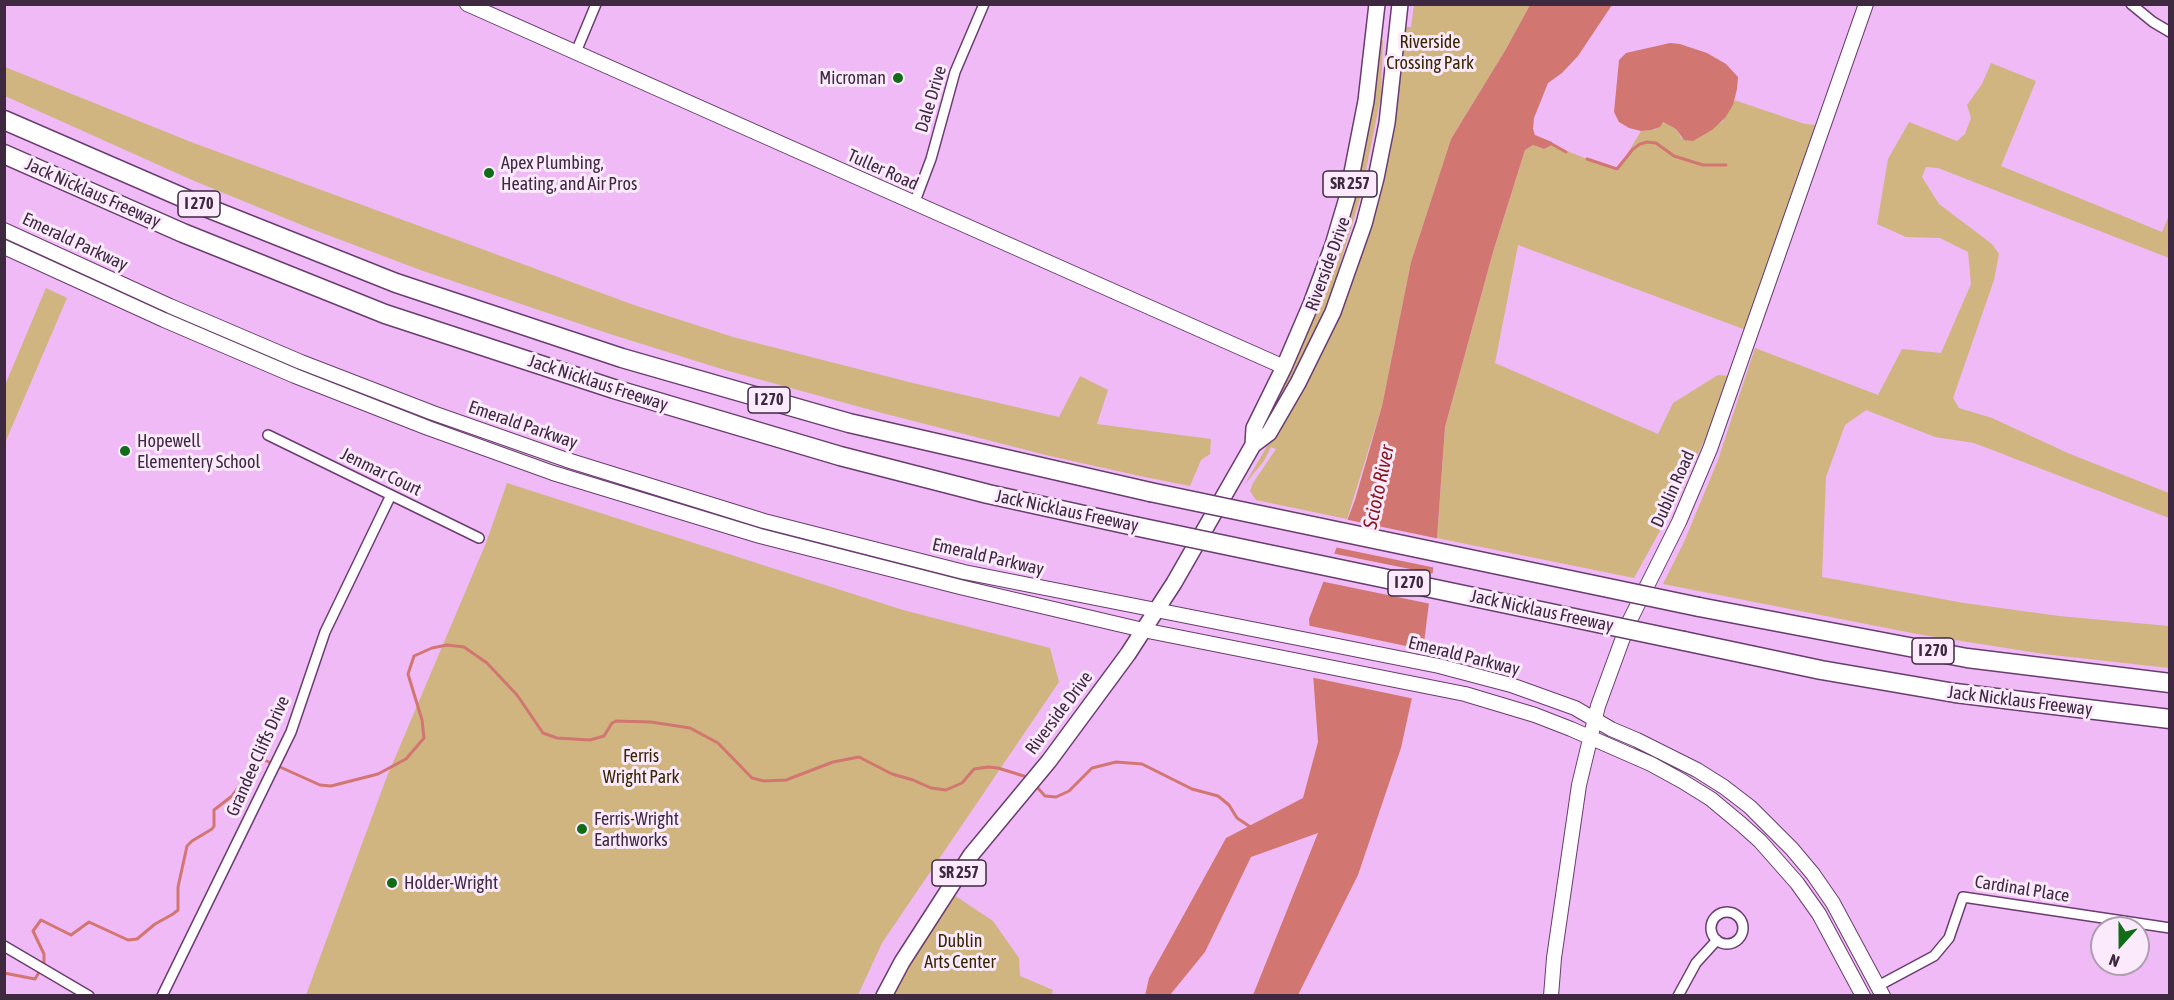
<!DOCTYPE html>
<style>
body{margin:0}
#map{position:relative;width:2174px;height:1000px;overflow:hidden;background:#efbaf5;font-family:"Asap Condensed",sans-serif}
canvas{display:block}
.frame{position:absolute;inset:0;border:6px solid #3e2940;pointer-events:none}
.north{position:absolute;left:2090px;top:916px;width:60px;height:60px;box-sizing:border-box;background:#faeafc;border:2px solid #af9db1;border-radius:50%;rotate:201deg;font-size:16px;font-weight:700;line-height:24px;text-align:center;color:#3e2940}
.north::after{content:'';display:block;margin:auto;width:21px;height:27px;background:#116c17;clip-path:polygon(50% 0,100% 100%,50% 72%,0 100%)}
</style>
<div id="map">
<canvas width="2174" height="1000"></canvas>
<div class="frame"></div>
<div class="north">N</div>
</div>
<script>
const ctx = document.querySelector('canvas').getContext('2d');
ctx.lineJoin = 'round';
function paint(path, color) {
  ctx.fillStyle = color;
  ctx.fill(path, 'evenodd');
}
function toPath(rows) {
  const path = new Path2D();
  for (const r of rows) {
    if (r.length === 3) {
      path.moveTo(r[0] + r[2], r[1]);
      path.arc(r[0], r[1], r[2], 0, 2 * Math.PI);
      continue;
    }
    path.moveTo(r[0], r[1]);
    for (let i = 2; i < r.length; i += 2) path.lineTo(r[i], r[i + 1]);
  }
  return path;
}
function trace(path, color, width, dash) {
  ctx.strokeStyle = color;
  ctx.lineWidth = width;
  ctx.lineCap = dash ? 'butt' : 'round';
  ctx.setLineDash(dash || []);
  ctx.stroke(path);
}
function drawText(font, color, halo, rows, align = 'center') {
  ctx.font = font + ' "Asap Condensed",sans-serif';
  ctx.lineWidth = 6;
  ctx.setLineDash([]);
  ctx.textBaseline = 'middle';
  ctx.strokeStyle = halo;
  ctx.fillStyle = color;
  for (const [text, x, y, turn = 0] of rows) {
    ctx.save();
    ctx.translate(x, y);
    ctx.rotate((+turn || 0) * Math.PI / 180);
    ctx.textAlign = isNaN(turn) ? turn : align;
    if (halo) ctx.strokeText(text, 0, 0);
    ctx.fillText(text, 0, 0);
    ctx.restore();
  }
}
paint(toPath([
 [1414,5,1530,5,1506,49,1451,139,1411,262,1382,406,1347,519,1256,500,1250,491,1253,483,1276,449,1271,447,1264,461,1244,485,1246,482,1303,385,1337,317,1404,27,1411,27],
 [1378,40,1383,40,1381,96,1361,195,1323,321,1274,413,1271,412,1295,365,1302,338,1319,295],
 [1991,63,2036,81,2001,166,2162,232,2169,215,2169,258,1938,168,1926,167,1922,177,1939,204,1992,244,1999,254,1994,280,1953,398,1959,408,1992,418,2070,454,2169,493,2169,518,1974,443,1935,437,1866,410,1845,425,1826,477,1822,577,1964,603,2059,616,2169,626,2169,668,2044,654,1917,634,1663,584,1684,542,1718,460,1755,348,1878,395,1902,349,1941,353,1971,284,1968,252,1940,238,1906,237,1877,224,1888,159,1909,122,1957,141,1965,134,1971,118,1967,105,1982,84],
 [5,67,191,142,634,305,733,337,917,384,1059,417,1080,376,1108,390,1097,424,1211,439,1210,454,1201,460,1190,486,1140,476,1050,456,882,413,725,370,610,334,423,271,304,226,192,180,5,96],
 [1734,100,1805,124,1817,125,1746,330,1518,245,1495,363,1658,434,1673,403,1718,375,1731,376,1715,418,1693,465,1667,518,1634,578,1437,538,1445,427,1493,252,1525,150,1533,145,1544,149,1552,145,1617,171,1641,131,1656,129,1663,122,1676,129,1682,139,1722,122],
 [46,288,67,298,5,443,5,385],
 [507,483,903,610,1050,648,1059,682,882,943,858,995,306,995,386,779,486,543],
 [948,891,993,921,1019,958,1020,976,1053,990,1051,996,884,996]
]), '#d0b581');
paint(toPath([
 [1530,5,1612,5,1578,56,1562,73,1548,83,1534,118,1533,129,1535,135,1552,142,1552,145,1544,149,1533,145,1525,150,1493,252,1445,427,1437,538,1424,643,1413,693,1401,748,1358,875,1298,995,1253,995,1318,833,1251,857,1205,952,1170,995,1145,996,1149,978,1226,838,1303,798,1318,742,1309,619,1355,500,1382,406,1411,262,1451,139,1506,49],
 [1670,43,1680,44,1707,53,1726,64,1738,77,1737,89,1733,105,1725,118,1712,130,1693,141,1684,140,1676,129,1663,122,1660,127,1651,130,1641,131,1629,128,1619,122,1614,112,1619,60,1626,53]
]), '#d27672');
paint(toPath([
 [1344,519,1440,539,1436,568,1334,547],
 [1331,553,1435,574,1431,604,1320,581],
 [1306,625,1425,650,1415,699,1310,677]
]), '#efbaf5');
trace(toPath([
 [1550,143,1566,152],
 [1587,159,1617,169,1633,149,1640,144,1647,142,1656,143,1674,156,1703,165,1726,165],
 [249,771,260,758,320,785,331,786,378,774,406,759,424,738,422,720,408,674,414,656,432,648,447,645,464,647,487,663,517,695,543,733,557,738,590,740,604,736,612,723,616,721,651,722,690,728,718,743,752,778,764,781,786,780,833,762,859,757,892,774,913,780,931,788,946,790,962,783,974,769,988,767,998,768,1027,777],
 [1036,786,1045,796,1056,797,1069,791,1092,768,1116,762,1142,764,1192,789,1218,796,1229,805,1237,818,1252,828],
 [4,973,35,979,44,964,44,954,33,931,41,920,71,935,89,922,128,940,137,939,155,924,173,914,178,910,178,887,187,846,192,841,212,829,214,826,214,810,232,796,242,782]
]), '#d27672', 3);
const street = toPath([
 [2131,4,2153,22,2170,32],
 [576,52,596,4],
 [914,204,931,159,955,72,984,4],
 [268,435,479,538],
 [1727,928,16],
 [4,946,89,996],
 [1878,986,1934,956,1949,938,1963,897,2170,928],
 [162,996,291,732,325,632,391,495],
 [1678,996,1696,963,1717,940]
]);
const secondary = toPath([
 [467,4,1284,367],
 [4,230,170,306,301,362,433,413,567,460,764,521,964,572,1439,666,1511,685,1575,708,1611,729,1637,740,1697,770,1724,787,1750,807,1792,849,1813,874,1833,903,1883,996],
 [4,247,164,320,295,376,428,428,553,473,760,536,960,587,1143,630,1465,694,1535,715,1571,729,1651,764,1682,781,1711,799,1741,824,1760,841,1797,883,1819,914,1863,996],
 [1551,996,1554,958,1579,785,1598,706,1628,624,1679,522,1710,449,1866,4]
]);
const primary = toPath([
 [1253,445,1254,428,1284,367,1311,304,1333,245,1347,198,1366,101,1377,4],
 [884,996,902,962,971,855,1049,761,1128,654,1174,583,1253,445,1269,433,1298,383,1333,312,1364,224,1376,178,1387,123,1400,4]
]);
const highway = toPath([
 [4,120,200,205,396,283,622,358,849,423,1150,492],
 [4,154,183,233,385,314,614,389,840,456,988,494,1134,526],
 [1699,607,1967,658,2170,683],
 [1684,641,1821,670,1955,693,2170,719]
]);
trace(street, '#6b3c70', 12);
trace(secondary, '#6b3c70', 16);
trace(primary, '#6b3c70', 18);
trace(highway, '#6b3c70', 21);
trace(street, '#fff', 9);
trace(secondary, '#fff', 14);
trace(primary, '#fff', 15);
trace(highway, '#fff', 18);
const highwayBridge = toPath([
 [1150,492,1699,607],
 [1134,526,1684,641]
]);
trace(highwayBridge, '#6b3c70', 21, []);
trace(highwayBridge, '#fff', 18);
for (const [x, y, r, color] of [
 [898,78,6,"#116c17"],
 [489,173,6,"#116c17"],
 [125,451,6,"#116c17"],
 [582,829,6,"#116c17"],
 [392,883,6,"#116c17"]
]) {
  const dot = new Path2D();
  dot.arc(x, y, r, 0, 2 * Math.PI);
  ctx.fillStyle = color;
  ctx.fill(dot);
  trace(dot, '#faeafc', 2);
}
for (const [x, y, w] of [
 [1350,184,54],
 [199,204,42],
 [769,400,42],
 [1409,583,42],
 [1933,651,42],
 [959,873,54]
]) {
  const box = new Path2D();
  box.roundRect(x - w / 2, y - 13, w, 26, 4.5);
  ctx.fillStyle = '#faeafc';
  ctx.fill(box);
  trace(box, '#3e2940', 1.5);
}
drawText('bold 16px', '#3e2940', null, [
 ["SR 257",1350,184],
 ["I 270",199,204],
 ["I 270",769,400],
 ["I 270",1409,583],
 ["I 270",1933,651],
 ["SR 257",959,873]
]);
drawText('18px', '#372600', '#faeafc', [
 ["Riverside",1430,42],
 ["Crossing Park",1430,63],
 ["Ferris",641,756],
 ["Wright Park",641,777],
 ["Dublin",960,941],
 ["Arts Center",960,962]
]);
drawText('18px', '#3e2940', '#faeafc', [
 ["Microman",886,78,"right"],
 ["Apex Plumbing,",501,163],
 ["Heating, and Air Pros",501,184],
 ["Hopewell",137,441],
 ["Elementery School",137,462],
 ["Ferris-Wright",594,819],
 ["Earthworks",594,840],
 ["Holder-Wright",404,883]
], 'left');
drawText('18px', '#3e2940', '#faeafc', [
 ["Dale Drive",931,99,-73],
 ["Tuller Road",883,170,24],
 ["Jack Nicklaus Freeway",93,193,24],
 ["Emerald Parkway",75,242,25],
 ["Riverside Drive",1328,264,-70],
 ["Jack Nicklaus Freeway",598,383,18],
 ["Emerald Parkway",523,425,19],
 ["Jenmar Court",381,472,26],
 ["Dublin Road",1673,489,-66],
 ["Jack Nicklaus Freeway",1067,511,12],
 ["Emerald Parkway",988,557,13],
 ["Jack Nicklaus Freeway",1542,611,12],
 ["Emerald Parkway",1464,656,14],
 ["Jack Nicklaus Freeway",2020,701,7],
 ["Riverside Drive",1059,713,-53],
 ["Grandee Cliffs Drive",258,756,-66],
 ["Cardinal Place",2022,889,9]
]);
drawText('italic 20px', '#86151e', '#faeafc', [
 ["Scioto River",1379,487,-78]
]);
</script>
